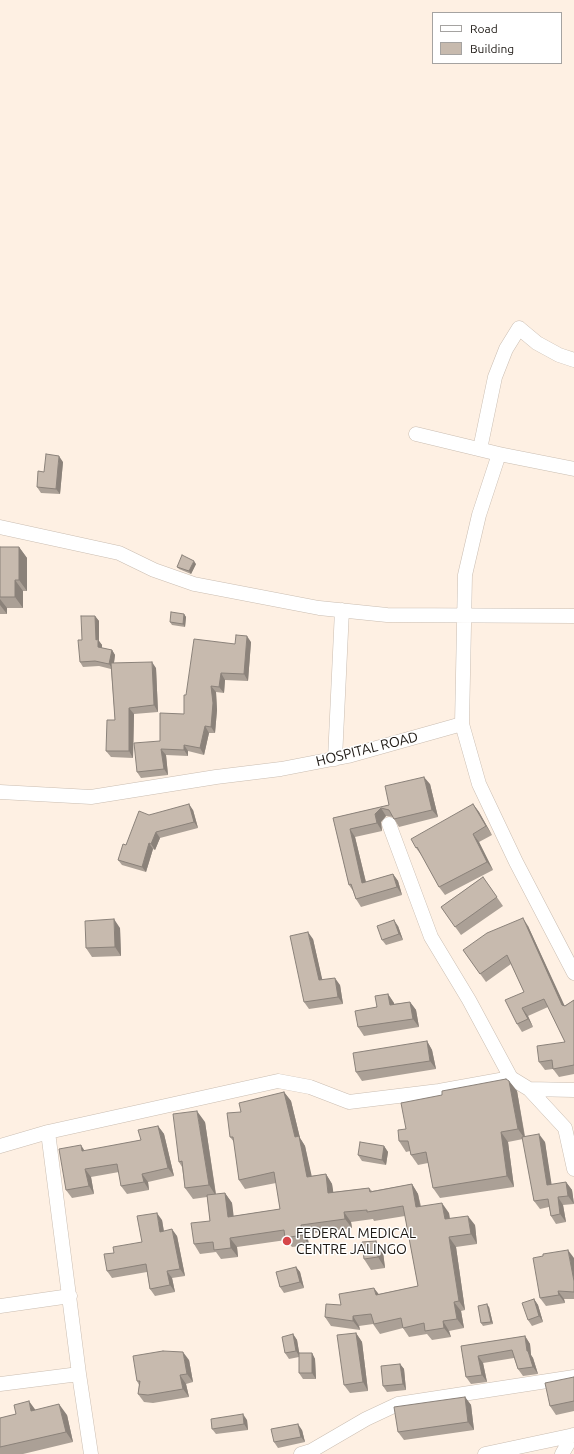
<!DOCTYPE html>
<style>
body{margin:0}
#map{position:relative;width:574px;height:1454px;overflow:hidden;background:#fef0e3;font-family:Ubuntu,sans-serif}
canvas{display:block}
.legend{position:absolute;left:432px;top:12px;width:130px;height:52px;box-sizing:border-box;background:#fff;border:1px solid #a5a3a1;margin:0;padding:5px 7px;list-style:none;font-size:12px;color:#1d1813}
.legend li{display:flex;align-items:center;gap:8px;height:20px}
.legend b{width:20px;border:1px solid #a5a3a1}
</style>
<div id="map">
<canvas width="574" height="1454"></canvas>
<ul class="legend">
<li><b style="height:5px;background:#fff"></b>Road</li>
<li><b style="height:11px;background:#c7baae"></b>Building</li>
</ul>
</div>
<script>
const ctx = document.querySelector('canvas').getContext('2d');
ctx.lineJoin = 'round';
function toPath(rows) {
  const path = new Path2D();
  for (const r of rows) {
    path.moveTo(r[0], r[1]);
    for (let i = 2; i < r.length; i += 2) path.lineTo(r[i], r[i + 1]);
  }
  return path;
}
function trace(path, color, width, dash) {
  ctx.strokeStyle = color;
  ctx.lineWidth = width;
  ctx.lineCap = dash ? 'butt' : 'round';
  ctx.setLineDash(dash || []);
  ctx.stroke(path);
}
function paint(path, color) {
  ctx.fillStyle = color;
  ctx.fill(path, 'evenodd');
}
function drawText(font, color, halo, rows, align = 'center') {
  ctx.font = font + ' Ubuntu,sans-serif';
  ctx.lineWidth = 3;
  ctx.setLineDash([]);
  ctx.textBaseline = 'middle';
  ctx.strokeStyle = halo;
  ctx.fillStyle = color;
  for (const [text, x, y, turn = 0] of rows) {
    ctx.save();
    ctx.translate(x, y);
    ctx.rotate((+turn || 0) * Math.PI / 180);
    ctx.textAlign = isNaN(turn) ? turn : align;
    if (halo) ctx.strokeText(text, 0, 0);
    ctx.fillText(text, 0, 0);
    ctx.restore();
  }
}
const street = toPath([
 [416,434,499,454,574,469],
 [480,449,495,377,506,349,519,328,537,343,559,355,574,360],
 [0,527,119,553,154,570,194,584,319,608,387,615,574,616],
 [462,724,465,575,479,515,499,454],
 [335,759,342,610],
 [0,792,91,797,216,777,281,769,348,756,462,724,479,784,516,862,574,973],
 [389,824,431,937,469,1000,511,1078,529,1089,565,1128,574,1169],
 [529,1089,574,1090],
 [48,1132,79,1374,91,1454],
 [0,1146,48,1132,278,1081,310,1087,349,1102,439,1091,511,1078],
 [0,1306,70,1296],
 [0,1384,79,1374],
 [301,1454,311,1451,366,1419,398,1404,574,1377],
 [485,1454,574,1435],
 [562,1454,573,1435]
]);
trace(street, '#cabdb1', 15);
trace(street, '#fff', 14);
paint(toPath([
 [63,462,60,494,41,493,37,487,44,472],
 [0,547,19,547,27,558,27,591,23,591,23,608,7,608,7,614,0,614],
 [196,564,191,574,179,569,177,567],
 [184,614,186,617,185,627,172,625,170,622],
 [95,616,99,621,99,641,102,645,102,648,112,650,115,655,114,663,156,668,158,712,134,714,133,758,111,757,106,751,115,720,111,669,99,666,83,667,80,662,82,640],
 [251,642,248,681,225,680,224,693,216,692,217,710,215,733,209,733,204,755,188,751,188,756,166,755,168,775,141,778,137,772,160,741,184,714,186,695,235,644],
 [430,784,438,817,399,827,393,817,386,816,381,822,382,831,355,837,366,882,393,874,398,881,402,895,361,907,356,899,353,891,349,885,333,818,389,805],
 [473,804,479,812,492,835,479,842,493,870,445,895,439,887,422,856,416,848],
 [193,810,198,828,160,838,155,850,153,849,146,872,122,865,118,860,126,845,149,815],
 [483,877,503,906,461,935,441,907],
 [398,926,403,940,386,945,382,940],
 [528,926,564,1006,574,1000,574,1074,559,1077,553,1069,545,1070,539,1062,565,1042,548,1007,528,1016,533,1027,522,1032,517,1024,524,992,511,964,486,982,463,950],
 [120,928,121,956,92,957,86,948],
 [313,939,322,980,340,985,343,1004,309,1009,304,1002],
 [388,994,394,1003,394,1004,410,1002,416,1010,419,1027,364,1036,358,1027],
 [427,1041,432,1050,436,1069,362,1081,356,1072],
 [509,1081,517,1091,525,1136,545,1142,551,1185,566,1182,572,1190,574,1204,563,1205,566,1222,556,1224,551,1216,549,1207,540,1209,534,1201,523,1139,508,1142,514,1187,440,1198,433,1188,428,1163,418,1165,411,1155,410,1151,406,1152,399,1141,406,1129,442,1095],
 [284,1092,291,1101,300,1138,305,1146,311,1176,326,1174,332,1184,333,1192,369,1188,372,1191,412,1184,418,1194,421,1206,449,1213,450,1219,475,1225,477,1244,456,1247,465,1310,461,1311,464,1328,449,1331,451,1337,432,1340,427,1334,409,1337,403,1328,380,1334,373,1324,359,1326,360,1330,331,1326,325,1317,341,1305,379,1294,418,1286,405,1216,374,1221,373,1219,351,1222,352,1228,307,1234,309,1245,292,1247,286,1240,237,1247,238,1257,221,1259,216,1252,200,1254,194,1244,210,1221,207,1197,193,1199,185,1188,182,1167,179,1162,205,1122,216,1194,225,1193,232,1203,233,1216,280,1209,276,1183,245,1189,239,1180,234,1142,230,1137,241,1112],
 [158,1126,164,1134,174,1176,148,1182,149,1190,127,1194,121,1186,119,1172,91,1177,94,1194,72,1198,66,1190,85,1151,141,1140],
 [384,1146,388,1152,386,1165,362,1161,358,1155],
 [162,1220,164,1231,177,1236,185,1276,172,1278,175,1292,155,1296,150,1289,147,1272,112,1278,107,1271,114,1253,142,1242],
 [383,1252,385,1268,371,1270,364,1259],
 [574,1258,574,1299,564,1299,565,1303,546,1306,540,1298],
 [296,1267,300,1272,304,1288,284,1293,280,1287],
 [534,1299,538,1305,543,1322,532,1326,528,1320],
 [489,1307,493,1324,483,1326,481,1323],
 [356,1333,362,1342,368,1391,350,1393,344,1385],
 [293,1334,297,1340,299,1353,312,1353,315,1359,316,1379,303,1379,299,1373,299,1357,289,1359,285,1353],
 [525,1336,530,1344,531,1355,533,1358,538,1374,523,1376,518,1369,514,1358,483,1363,487,1382,471,1384,466,1377,461,1346],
 [189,1360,193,1382,186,1384,189,1397,153,1403,144,1402,138,1394,139,1385,137,1381],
 [400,1364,404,1369,406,1390,387,1392,383,1386],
 [574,1377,574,1411,556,1415,550,1406],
 [465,1397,471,1405,474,1430,404,1440,398,1432],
 [35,1410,67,1415,73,1442,23,1454,0,1454,0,1418],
 [247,1420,248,1430,216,1434,212,1429],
 [302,1430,305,1442,278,1448,274,1442]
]), '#aba096');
paint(toPath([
 [59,456,63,462,60,494,56,489],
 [19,547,27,558,27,591,19,580],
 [194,561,196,564,191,574,189,571],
 [15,580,23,591,23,608,15,597],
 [0,599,7,608,7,614,0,605],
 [184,614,186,617,185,627,183,624],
 [95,616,99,621,99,641,102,645,102,652,98,647,96,640],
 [247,636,251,642,248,681,244,674],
 [112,650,115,655,113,669,109,664],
 [152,662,156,668,158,712,154,705],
 [221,673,225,680,224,693,219,687],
 [211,686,216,692,217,710,215,733,211,727],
 [129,708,134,714,133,758,129,751],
 [205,726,209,733,204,755,200,748],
 [184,745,188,751,188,756,184,750],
 [161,749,166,755,168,775,164,769],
 [424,777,430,784,438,817,432,810],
 [189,804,193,810,198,828,194,822],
 [473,804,479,812,492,835,486,826],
 [381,808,386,816,381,822,382,831,377,823,375,814],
 [350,829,355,837,368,891,362,883],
 [156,832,160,838,155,850,151,844],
 [473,834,479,842,493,870,487,862],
 [149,843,153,849,146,872,142,867],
 [393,874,398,881,402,895,397,887],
 [523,918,528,926,568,1013,562,1005],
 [114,919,120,928,121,956,115,947],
 [394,920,398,926,403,940,399,934],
 [308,932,313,939,324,987,319,980],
 [335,978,340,985,343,1004,338,997],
 [388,994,394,1003,396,1013,390,1005],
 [410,1002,416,1010,419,1027,413,1019],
 [522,1008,528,1016,533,1027,528,1019],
 [427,1041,432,1050,436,1069,430,1061],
 [509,1081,517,1091,525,1139,518,1129],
 [284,1092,291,1101,300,1138,305,1146,314,1186,307,1177,295,1137],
 [197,1111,205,1122,216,1196,209,1185],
 [158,1126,164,1134,174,1176,168,1168],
 [501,1132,508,1142,514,1187,507,1176],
 [539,1134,545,1142,553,1193,547,1185],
 [81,1145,86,1153,82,1151],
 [384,1146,388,1152,386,1165,382,1160],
 [85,1169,91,1177,94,1194,89,1186],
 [142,1174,148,1182,149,1190,144,1182],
 [326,1174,332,1184,335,1202,328,1193],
 [566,1182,572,1190,574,1204,568,1196],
 [412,1184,418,1194,422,1216,416,1207],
 [225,1193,232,1203,235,1226,228,1217],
 [558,1197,563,1205,566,1222,560,1214],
 [442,1203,449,1213,451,1229,445,1219],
 [344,1212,351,1222,352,1228,345,1219],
 [157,1213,162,1220,165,1239,160,1232],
 [468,1216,475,1225,477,1244,471,1234],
 [301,1225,307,1234,309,1245,302,1235],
 [172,1229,177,1236,185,1276,180,1269],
 [449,1237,456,1247,465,1310,459,1301],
 [230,1238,237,1247,238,1257,231,1248],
 [376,1241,383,1252,385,1268,378,1257],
 [568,1250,574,1258,574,1281],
 [296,1267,300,1272,304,1288,300,1282],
 [167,1271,172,1278,175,1292,170,1285],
 [374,1288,381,1297,376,1295],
 [558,1291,564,1299,565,1303,559,1295],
 [534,1299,538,1305,543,1322,539,1316],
 [454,1302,461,1311,464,1328,457,1319],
 [487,1304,489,1307,493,1324,491,1322],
 [353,1316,359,1326,360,1330,353,1321],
 [443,1321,449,1331,451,1337,444,1328],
 [356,1333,362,1342,368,1391,363,1382],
 [293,1334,297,1340,300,1357,296,1351],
 [525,1336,530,1344,531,1355,533,1358,538,1374,533,1367,527,1351],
 [183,1352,189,1360,193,1382,187,1374],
 [312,1353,315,1359,316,1379,312,1373],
 [478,1356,483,1363,487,1382,482,1375],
 [400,1364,404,1369,406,1390,403,1384],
 [180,1375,186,1384,189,1397,183,1389],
 [465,1397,471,1405,474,1430,468,1422],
 [29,1401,37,1412,31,1411],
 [59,1404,67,1415,73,1442,66,1432],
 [243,1414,247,1420,248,1430,244,1424],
 [298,1424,302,1430,305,1442,301,1437]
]), '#8b827a');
const building = toPath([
 [46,454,59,456,56,489,37,487,38,471,44,472,46,454],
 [0,547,19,547,19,580,15,580,15,597,0,597,0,547],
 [182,555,194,561,189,571,177,567,182,555],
 [171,612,184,614,183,624,170,622,171,612],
 [81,616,95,616,96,640,98,639,98,647,112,650,109,664,95,661,80,662,78,640,82,640,81,616],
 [236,635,247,636,244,674,221,673,219,687,211,686,213,703,211,727,205,726,200,748,184,745,184,750,161,749,164,769,137,772,134,743,160,741,160,713,184,714,184,695,186,695,194,639,235,644,236,635],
 [152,662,154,705,129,708,129,751,106,751,107,720,115,720,111,663,152,662],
 [424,777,432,810,394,819,389,810,381,808,375,814,377,823,350,829,362,883,393,874,397,887,356,899,351,884,349,885,333,818,389,805,385,786,424,777],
 [189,804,194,822,156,832,151,844,149,843,142,867,118,860,123,844,126,845,139,811,149,815,189,804],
 [473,804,486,826,473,834,487,862,439,887,417,847,416,848,411,839,473,804],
 [483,877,497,897,455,927,441,907,483,877],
 [523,918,562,1005,565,1006,574,1000,574,1065,553,1069,552,1060,539,1062,537,1046,565,1042,544,999,522,1008,528,1019,517,1024,505,1000,524,992,507,955,480,974,463,950,487,933,523,918],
 [114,919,115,947,86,948,85,921,114,919],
 [394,920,399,934,382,940,377,926,394,920],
 [308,932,319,980,335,978,338,997,304,1002,290,936,308,932],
 [388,994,390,1005,410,1002,413,1019,358,1027,355,1011,377,1007,375,996,388,994],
 [427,1041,430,1061,356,1072,353,1053,427,1041],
 [506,1079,509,1081,518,1129,501,1132,507,1176,433,1188,426,1152,411,1155,408,1141,399,1141,398,1130,406,1129,401,1103,442,1095,442,1091,506,1079],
 [284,1092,295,1137,299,1136,307,1177,326,1174,328,1193,369,1188,370,1192,412,1184,416,1207,442,1203,445,1219,468,1216,471,1234,449,1237,459,1301,454,1302,457,1319,443,1321,444,1328,425,1331,424,1323,403,1328,401,1318,374,1324,371,1314,353,1316,353,1321,325,1317,326,1304,341,1305,339,1294,374,1288,376,1295,418,1286,403,1206,367,1212,367,1210,344,1212,345,1219,301,1225,302,1235,285,1238,284,1230,230,1238,231,1248,214,1250,213,1242,194,1244,191,1223,210,1221,207,1195,225,1193,228,1217,280,1209,274,1172,239,1180,233,1137,230,1137,227,1113,241,1112,239,1103,284,1092],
 [197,1111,209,1185,185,1188,182,1161,179,1162,173,1114,197,1111],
 [158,1126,168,1168,142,1174,144,1182,121,1186,117,1164,85,1169,89,1186,66,1190,59,1149,81,1145,82,1151,141,1140,138,1130,158,1126],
 [539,1134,547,1185,566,1182,568,1196,558,1197,560,1214,551,1216,548,1199,534,1201,522,1137,539,1134],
 [360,1142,384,1146,382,1160,358,1155,360,1142],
 [157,1213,160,1232,172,1229,180,1269,167,1271,170,1285,150,1289,146,1264,107,1271,104,1254,114,1253,113,1247,142,1242,137,1216,157,1213],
 [376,1241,378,1257,364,1259,362,1242,376,1241],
 [568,1250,574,1281,574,1292,558,1291,559,1295,540,1298,533,1258,543,1256,543,1254,568,1250],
 [296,1267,300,1282,280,1287,276,1272,296,1267],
 [534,1299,539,1316,528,1320,522,1303,534,1299],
 [487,1304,491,1322,481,1323,478,1306,487,1304],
 [356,1333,363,1382,344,1385,337,1335,356,1333],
 [293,1334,296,1351,285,1353,282,1337,293,1334],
 [525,1336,527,1351,528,1351,533,1367,518,1369,512,1350,478,1356,482,1375,466,1377,461,1346,525,1336],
 [163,1351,183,1352,187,1374,180,1375,183,1389,148,1395,138,1394,140,1381,137,1381,133,1356,163,1351],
 [299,1353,312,1353,312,1373,299,1373,299,1353],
 [400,1364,403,1384,383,1386,381,1366,400,1364],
 [574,1377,574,1401,550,1406,545,1383,574,1377],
 [465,1397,468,1422,398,1432,394,1407,465,1397],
 [29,1401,31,1411,59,1404,66,1432,0,1447,0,1418,16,1414,14,1405,29,1401],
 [243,1414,244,1424,212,1429,211,1419,243,1414],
 [298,1424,301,1437,274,1442,271,1429,298,1424]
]);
paint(building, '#c7baae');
trace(building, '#8b827a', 1);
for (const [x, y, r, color] of [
 [287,1241,5,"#d6474a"]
]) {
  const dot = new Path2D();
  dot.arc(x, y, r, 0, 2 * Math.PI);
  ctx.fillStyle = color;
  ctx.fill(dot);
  trace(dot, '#fff', 1.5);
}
drawText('14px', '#1d1813', '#fff', [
 ["HOSPITAL ROAD",367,749,-14]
]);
drawText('14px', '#1d1813', '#fff', [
 ["FEDERAL MEDICAL",296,1233],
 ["CENTRE JALINGO",296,1249]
], 'left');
</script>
